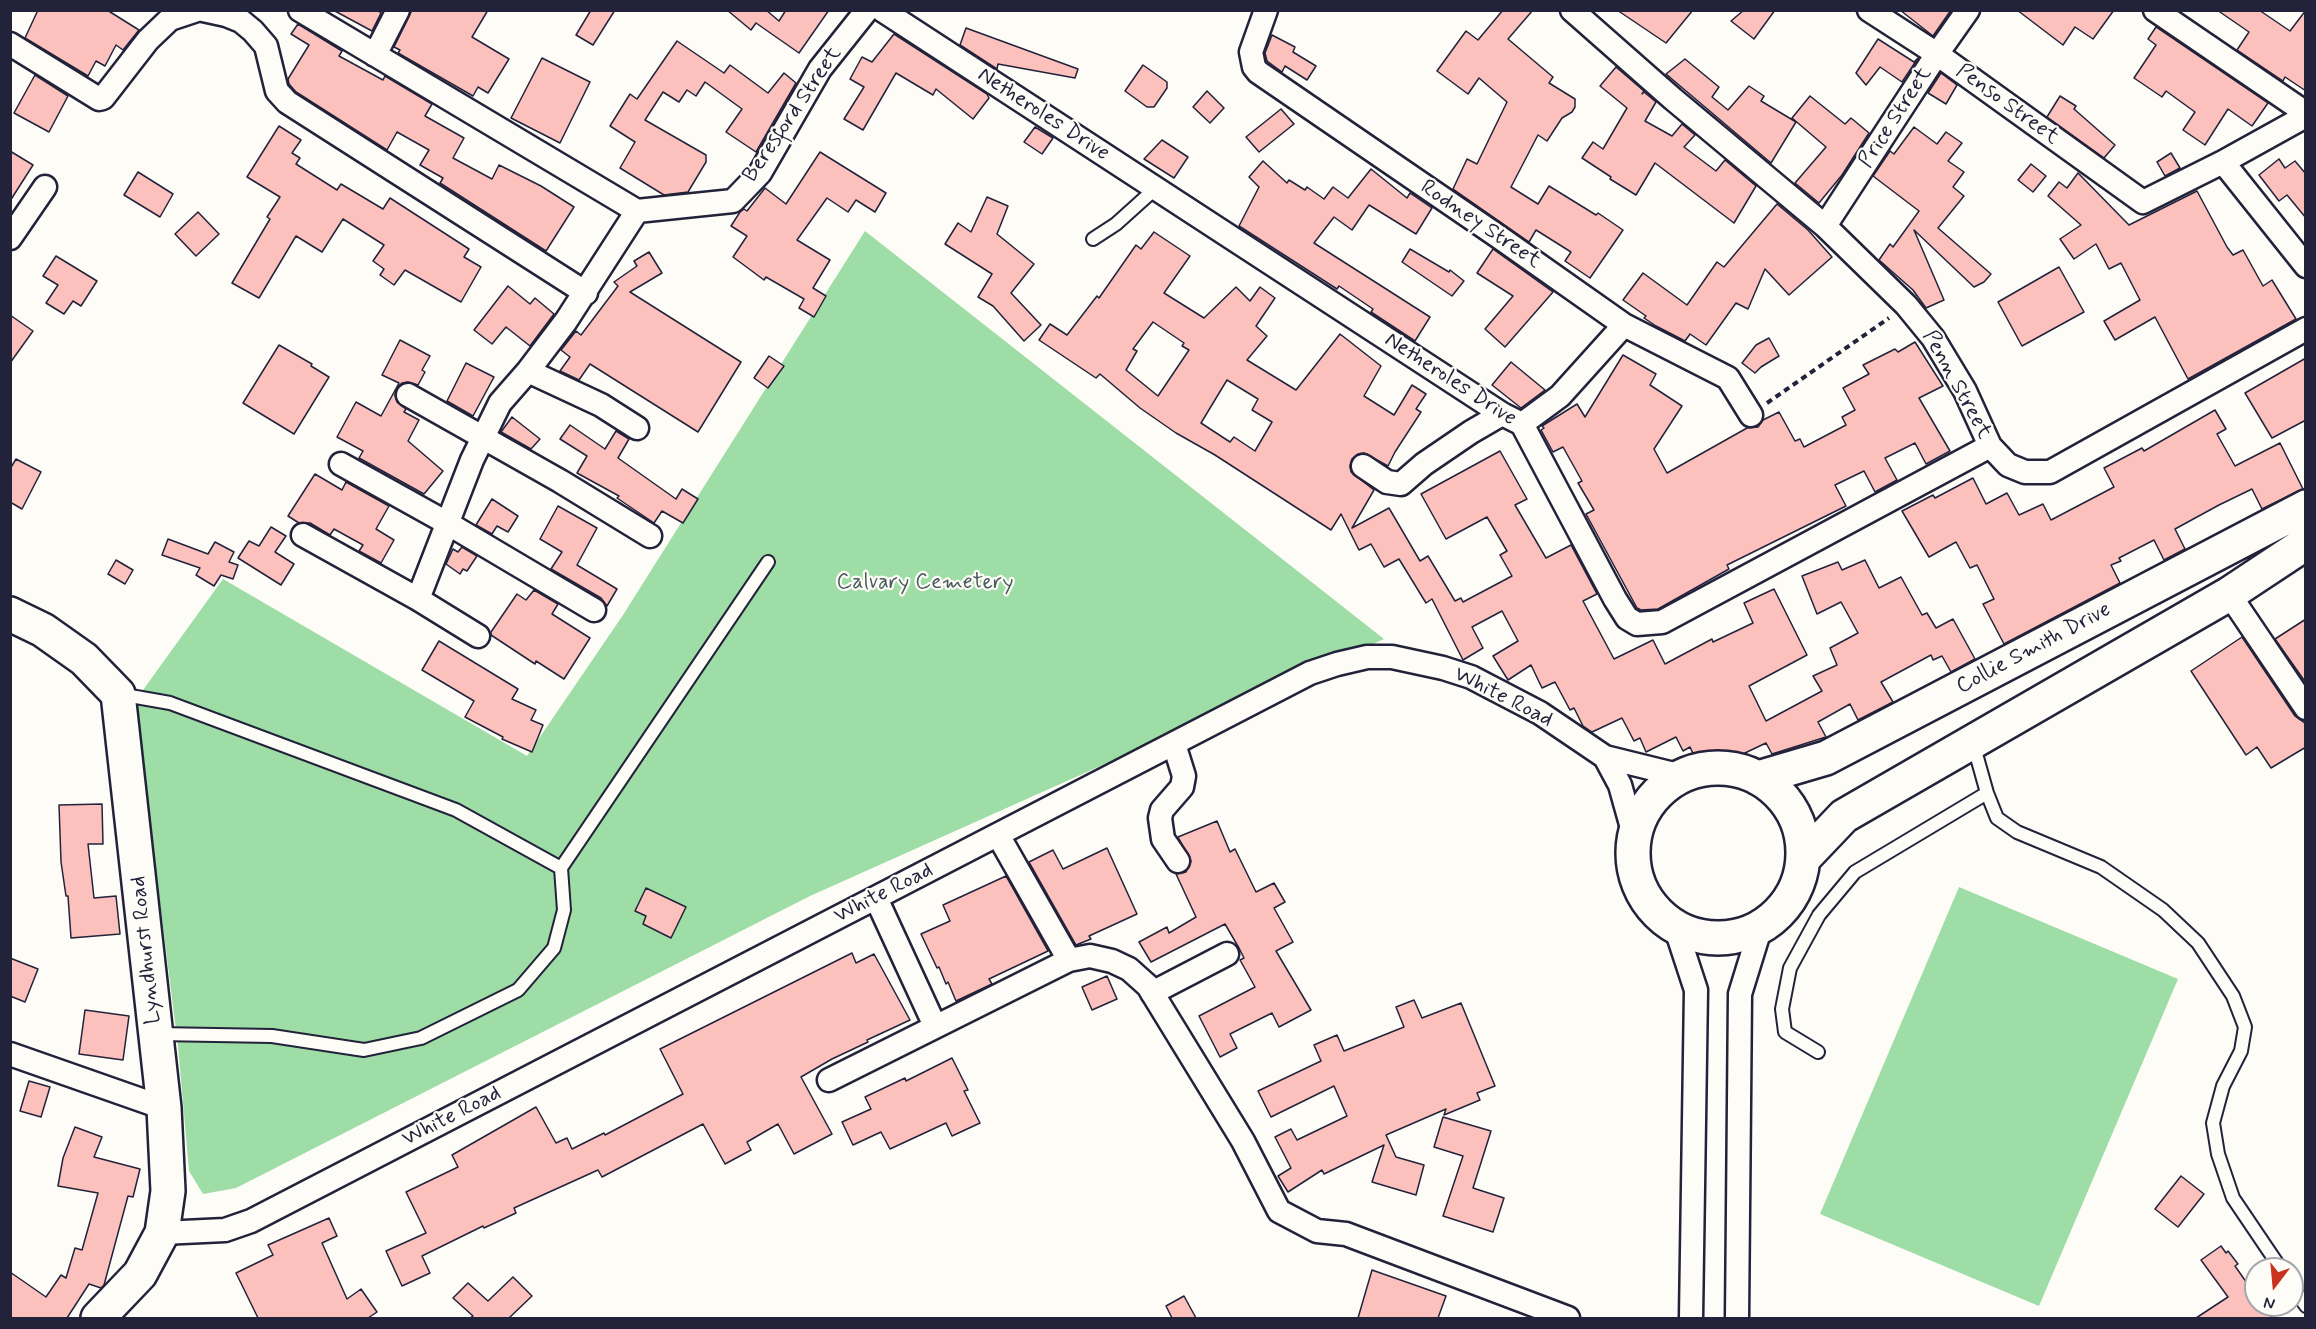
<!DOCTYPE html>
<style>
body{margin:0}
#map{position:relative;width:2316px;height:1329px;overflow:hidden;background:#fdfcf7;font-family:Mynerve,sans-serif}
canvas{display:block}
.frame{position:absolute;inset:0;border:12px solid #22223b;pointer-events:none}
.north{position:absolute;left:2244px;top:1257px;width:60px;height:60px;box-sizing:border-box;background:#fdfcf7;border:2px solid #a5a5ac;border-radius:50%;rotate:196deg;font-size:16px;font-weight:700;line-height:24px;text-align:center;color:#22223b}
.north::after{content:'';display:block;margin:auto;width:21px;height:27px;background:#c8321e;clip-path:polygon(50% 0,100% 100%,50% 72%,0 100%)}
</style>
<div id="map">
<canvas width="2316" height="1329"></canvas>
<div class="frame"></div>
<div class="north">N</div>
</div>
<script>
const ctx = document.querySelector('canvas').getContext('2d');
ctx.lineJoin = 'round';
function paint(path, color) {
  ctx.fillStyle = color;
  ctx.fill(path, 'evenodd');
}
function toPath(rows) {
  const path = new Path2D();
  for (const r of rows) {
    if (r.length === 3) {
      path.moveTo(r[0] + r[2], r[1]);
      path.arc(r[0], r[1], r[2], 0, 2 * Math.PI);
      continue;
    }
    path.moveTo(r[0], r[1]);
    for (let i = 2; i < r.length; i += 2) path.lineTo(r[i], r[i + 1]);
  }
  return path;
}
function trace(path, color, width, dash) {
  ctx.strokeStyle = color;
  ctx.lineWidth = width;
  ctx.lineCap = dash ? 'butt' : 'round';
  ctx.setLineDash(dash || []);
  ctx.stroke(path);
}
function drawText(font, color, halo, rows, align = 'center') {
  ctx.font = font + ' Mynerve,sans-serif';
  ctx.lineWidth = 4.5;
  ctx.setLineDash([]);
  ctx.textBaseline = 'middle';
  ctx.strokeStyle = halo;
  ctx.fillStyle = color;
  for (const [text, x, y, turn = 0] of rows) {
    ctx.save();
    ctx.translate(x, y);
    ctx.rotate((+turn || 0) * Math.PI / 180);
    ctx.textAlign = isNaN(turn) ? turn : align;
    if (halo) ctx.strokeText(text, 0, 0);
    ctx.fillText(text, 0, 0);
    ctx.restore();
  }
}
paint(toPath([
 [865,231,1384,639,810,896,236,1188,203,1194,189,1171,178,1046,136,711,143,690,223,579,527,756,623,615],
 [1959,887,2178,979,2039,1306,1820,1214]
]), '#9edda5');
const building = toPath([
 [38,10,107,10,139,30,123,50,116,45,105,66,96,61,88,76,25,38,38,10],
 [333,10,377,10,381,13,372,31,333,10],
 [412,10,488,10,472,37,509,59,488,93,478,87,473,96,398,53,400,50,394,47,412,10],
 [591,10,615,10,593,45,576,35,591,10],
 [727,10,766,10,779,21,786,10,829,10,799,53,756,23,751,30,727,10],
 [1503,10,1533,10,1508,39,1553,77,1549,83,1575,99,1575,107,1572,112,1562,118,1547,141,1538,135,1511,187,1538,204,1549,186,1596,215,1598,213,1623,230,1590,278,1565,261,1571,252,1536,230,1529,242,1453,189,1467,159,1477,164,1507,102,1479,78,1468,94,1437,71,1466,31,1478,40,1503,10],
 [1617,10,1693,10,1666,43,1617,10],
 [1744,10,1775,10,1754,39,1731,21,1744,10],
 [1900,10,1951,10,1933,36,1900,10],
 [2017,10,2114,10,2093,39,2075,27,2063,45,2017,10],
 [2217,10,2259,10,2290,31,2306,10,2306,91,2285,77,2283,81,2237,50,2249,32,2217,10],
 [298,24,342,51,339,56,383,80,385,76,432,104,425,116,464,138,453,158,492,179,499,165,541,186,574,207,546,251,440,183,443,178,420,165,429,150,397,132,387,150,296,92,289,84,288,79,309,45,291,34,298,24],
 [2156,27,2268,103,2252,126,2228,109,2205,145,2183,130,2195,112,2166,91,2162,97,2134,78,2156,45,2148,39,2156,27],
 [966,28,1078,69,1075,78,998,64,997,69,960,45,966,28],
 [894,34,987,94,989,98,973,119,936,89,933,95,896,73,863,130,844,119,864,87,850,79,862,57,872,62,894,34],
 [1272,35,1295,47,1293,52,1316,66,1307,80,1285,66,1282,72,1267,61,1265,53,1272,35],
 [1878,39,1914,62,1918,58,1902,82,1880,67,1866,85,1856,73,1878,39],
 [677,41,724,73,730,65,768,93,784,73,796,83,756,152,726,132,742,109,705,82,696,96,687,90,679,102,663,92,645,120,706,155,706,162,688,192,664,195,620,168,635,142,610,126,630,94,637,99,677,41],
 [542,58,590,82,560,143,511,118,542,58],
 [1685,59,1719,87,1712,97,1728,110,1749,86,1764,96,1761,101,1796,122,1771,163,1666,74,1685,59],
 [1143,65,1167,82,1167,88,1154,107,1147,107,1125,91,1143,65],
 [1616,67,1644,91,1642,94,1644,92,1656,102,1645,121,1672,136,1682,124,1695,135,1684,147,1716,171,1725,160,1756,186,1734,223,1655,163,1636,195,1610,179,1611,177,1582,158,1593,142,1603,149,1627,108,1600,86,1616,67],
 [1941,73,1957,85,1946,104,1928,93,1941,73],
 [35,75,68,96,49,132,14,113,35,75],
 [1207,91,1224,108,1210,123,1193,107,1207,91],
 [1810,96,1845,124,1851,118,1869,133,1842,175,1819,203,1795,183,1826,147,1792,118,1810,96],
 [2060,96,2076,106,2074,109,2115,145,2104,158,2047,117,2060,96],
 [1281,109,1294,124,1259,152,1246,137,1281,109],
 [279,126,301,140,292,153,300,158,296,164,337,190,341,184,383,209,390,198,469,249,464,257,481,267,461,302,405,270,394,285,380,275,384,269,373,261,384,245,343,219,322,252,296,236,259,298,232,283,270,219,267,217,280,197,247,177,279,126],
 [1035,127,1053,138,1042,154,1024,142,1035,127],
 [1914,127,1937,144,1946,132,1962,143,1948,161,1964,172,1953,187,1964,196,1938,228,1991,274,1984,282,1974,287,1914,230,1944,300,1926,308,1913,290,1879,260,1890,244,1893,247,1919,211,1873,176,1890,151,1894,154,1914,127],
 [1162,140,1188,157,1174,178,1144,159,1162,140],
 [10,151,33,165,10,201,10,151],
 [820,152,886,193,875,212,856,200,848,212,827,198,797,240,830,260,813,288,826,296,814,317,799,308,804,299,766,277,764,280,733,257,747,236,731,226,740,212,744,209,747,211,765,188,786,204,820,152],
 [2171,153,2180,168,2165,176,2157,162,2171,153],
 [2279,159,2285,168,2295,161,2306,174,2306,218,2287,195,2279,201,2259,175,2279,159],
 [1263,161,1287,183,1289,180,1305,190,1307,187,1324,199,1333,187,1348,198,1371,169,1407,198,1410,193,1432,208,1416,234,1369,205,1352,230,1334,217,1314,243,1430,317,1415,341,1371,312,1373,309,1339,286,1337,289,1239,226,1259,187,1249,177,1263,161],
 [2031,164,2046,176,2033,192,2018,180,2031,164],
 [138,172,173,194,160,217,124,195,138,172],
 [2078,173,2129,225,2197,191,2227,247,2233,255,2243,250,2263,286,2272,280,2296,319,2188,379,2155,317,2115,340,2104,321,2140,300,2121,263,2109,269,2096,244,2074,259,2060,239,2081,225,2048,196,2059,182,2067,188,2078,173],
 [987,197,1008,206,997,234,1034,264,1011,293,1041,325,1024,341,993,306,978,297,992,274,945,244,958,223,971,232,987,197],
 [1777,204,1808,230,1832,257,1789,295,1765,269,1748,309,1736,303,1706,345,1690,334,1685,341,1656,326,1644,318,1646,316,1623,300,1643,273,1687,305,1717,262,1724,267,1777,204],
 [198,212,219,234,196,256,175,234,198,212],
 [1154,232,1190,256,1164,293,1204,318,1236,287,1250,301,1260,287,1275,298,1256,326,1267,336,1247,360,1296,390,1340,334,1381,366,1364,396,1394,415,1412,385,1426,394,1416,409,1421,412,1395,452,1388,466,1364,453,1358,454,1352,459,1350,466,1351,472,1374,490,1352,528,1389,508,1420,561,1428,556,1455,601,1461,598,1463,602,1512,576,1500,555,1507,551,1487,517,1446,539,1421,494,1500,451,1527,499,1515,505,1546,558,1571,545,1597,594,1583,601,1614,659,1653,640,1665,664,1712,639,1713,642,1753,623,1744,603,1774,589,1807,655,1749,686,1766,721,1822,691,1813,676,1837,665,1830,648,1858,633,1841,602,1817,614,1802,576,1838,562,1842,570,1865,560,1879,588,1901,577,1922,615,1927,613,1936,628,1953,619,1975,659,1951,672,1942,656,1933,660,1931,655,1881,682,1893,702,1858,720,1850,704,1818,722,1826,737,1772,754,1766,743,1726,762,1698,764,1690,747,1683,751,1676,737,1646,752,1640,738,1634,741,1622,718,1592,732,1583,726,1574,708,1570,710,1555,682,1542,688,1531,665,1508,680,1493,656,1518,641,1502,611,1472,627,1483,648,1463,660,1432,599,1426,603,1399,559,1384,567,1371,544,1359,550,1341,514,1331,530,1215,455,1176,433,1140,408,1100,374,1096,378,1039,340,1050,324,1067,335,1097,296,1099,298,1136,245,1141,249,1154,232],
 [1153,322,1184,343,1182,346,1189,350,1158,396,1126,370,1137,351,1133,349,1153,322],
 [1227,380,1258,399,1252,410,1272,422,1255,451,1234,437,1230,442,1201,423,1227,380],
 [1410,249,1449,272,1450,270,1464,281,1452,296,1402,262,1410,249],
 [1493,249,1553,292,1505,347,1485,329,1513,296,1477,273,1493,249],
 [649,252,662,273,630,292,741,362,698,432,590,364,579,380,560,371,570,357,561,350,576,331,581,335,618,286,614,282,637,266,634,261,649,252],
 [56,256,97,281,81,306,73,301,64,314,46,303,58,285,43,276,56,256],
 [2059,267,2084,312,2022,346,1998,302,2059,267],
 [508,286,530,304,535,298,554,314,530,346,506,327,492,344,474,330,508,286],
 [10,315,33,331,10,363,10,315],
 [1769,338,1779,356,1761,367,1755,373,1742,363,1756,345,1769,338],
 [400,340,430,356,422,370,425,372,418,385,408,382,402,383,397,388,395,395,397,402,406,409,404,412,419,420,408,441,443,471,424,494,359,458,363,451,337,437,356,402,381,416,399,383,382,375,400,340],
 [1915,342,1943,386,1919,398,1950,451,1926,464,1915,443,1885,458,1897,480,1875,492,1864,471,1835,485,1846,506,1727,565,1729,569,1658,609,1641,610,1637,608,1586,514,1594,510,1578,483,1582,481,1563,447,1553,452,1541,430,1544,428,1542,426,1577,404,1585,417,1623,355,1656,374,1650,385,1682,406,1654,449,1667,473,1747,428,1758,427,1763,420,1779,412,1795,441,1800,439,1804,447,1846,425,1842,417,1855,410,1843,388,1869,374,1863,365,1895,349,1898,352,1915,342],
 [279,345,312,364,311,366,329,377,294,434,243,403,279,345],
 [769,356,784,366,768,388,754,378,769,356],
 [2306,358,2306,420,2272,438,2245,393,2306,358],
 [1511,362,1545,390,1521,408,1492,385,1511,362],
 [466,363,494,377,473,416,447,401,466,363],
 [2215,410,2226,429,2217,434,2235,466,2280,443,2303,489,2262,509,2252,489,2219,505,2175,529,2185,549,2164,560,2154,540,2119,558,2121,561,2111,565,2120,583,2004,644,1983,604,1994,599,1977,565,1970,568,1956,542,1929,557,1902,511,1933,495,1935,498,1973,478,1986,504,2007,493,2019,515,2043,504,2051,520,2114,487,2104,468,2142,448,2144,451,2215,410],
 [512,417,540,439,531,449,501,432,512,417],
 [570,425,605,449,616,431,629,439,618,458,676,499,682,489,698,499,683,523,662,511,654,523,617,498,619,496,577,473,587,456,560,439,570,425],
 [16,459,41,472,22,509,10,502,10,469,16,459],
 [315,474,342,490,346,482,389,506,376,529,394,540,381,563,359,551,363,545,334,529,330,535,310,523,299,523,288,516,315,474],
 [492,499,518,516,508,532,497,526,492,534,476,525,492,499],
 [558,506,597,528,577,565,617,589,607,606,601,598,551,569,562,552,540,539,558,506],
 [271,527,286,536,275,552,294,564,281,585,238,558,249,541,259,546,271,527],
 [168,539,208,554,215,542,234,552,229,562,238,565,233,579,221,575,214,586,196,575,200,568,162,555,168,539],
 [462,547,477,556,467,571,463,569,460,574,446,564,453,549,458,552,462,547],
 [116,560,133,570,125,584,108,574,116,560],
 [534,590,558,604,552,614,590,638,564,679,536,661,535,664,491,635,491,632,517,594,526,600,534,590],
 [2306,619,2306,683,2275,639,2306,619],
 [2242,637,2295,716,2306,724,2306,747,2271,768,2257,747,2246,755,2191,671,2242,637],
 [439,641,518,689,512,699,536,710,531,720,543,725,532,752,502,739,503,737,465,717,474,701,422,670,439,641],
 [102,804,103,844,88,844,94,898,116,896,120,934,71,938,68,896,66,896,61,862,59,805,102,804],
 [1217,821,1230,852,1235,849,1256,892,1274,883,1285,902,1274,908,1293,942,1276,951,1311,1010,1279,1027,1272,1013,1230,1034,1237,1048,1220,1057,1199,1016,1255,987,1240,960,1244,958,1239,948,1225,924,1151,962,1139,942,1167,927,1169,933,1196,917,1176,874,1186,872,1191,861,1178,837,1217,821],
 [1107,848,1137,914,1089,936,1091,939,1076,945,1029,862,1053,850,1063,869,1107,848],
 [1006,876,1048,951,989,979,992,984,956,1001,948,982,946,984,939,967,937,968,921,934,950,921,943,905,1006,876],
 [646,888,686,907,671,938,643,924,646,916,635,911,646,888],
 [852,953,856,963,874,954,910,1020,867,1040,868,1042,832,1059,801,1077,832,1134,794,1154,778,1124,747,1142,751,1150,725,1164,703,1124,602,1177,598,1170,514,1208,516,1213,484,1228,483,1226,422,1256,430,1273,402,1286,386,1251,426,1233,406,1192,458,1167,452,1155,536,1107,556,1143,567,1138,572,1149,604,1133,605,1135,683,1094,660,1049,852,953],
 [10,958,38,969,25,1002,10,996,10,958],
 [1107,976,1117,999,1092,1010,1082,987,1107,976],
 [1414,1000,1422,1018,1461,1003,1495,1086,1477,1093,1480,1100,1444,1115,1446,1109,1386,1135,1396,1157,1424,1165,1416,1195,1372,1182,1384,1145,1324,1174,1322,1170,1288,1192,1278,1176,1291,1168,1275,1137,1291,1129,1297,1140,1347,1116,1334,1086,1271,1117,1258,1091,1321,1061,1314,1045,1337,1035,1344,1051,1404,1027,1396,1007,1414,1000],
 [85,1010,129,1016,123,1060,79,1054,85,1010],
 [952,1058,968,1090,964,1091,980,1123,952,1136,946,1123,890,1149,881,1132,853,1145,842,1122,871,1109,865,1097,905,1078,906,1081,952,1058],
 [29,1081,50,1087,41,1117,20,1111,29,1081],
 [1443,1117,1491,1131,1473,1188,1504,1198,1493,1232,1443,1216,1463,1156,1434,1147,1443,1117],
 [75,1127,102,1137,94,1157,140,1169,133,1197,128,1196,104,1285,101,1288,89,1284,67,1318,10,1318,10,1272,46,1297,61,1275,66,1278,75,1248,82,1250,98,1193,58,1186,63,1158,75,1127],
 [2181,1176,2204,1194,2178,1227,2155,1209,2181,1176],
 [329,1218,337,1236,322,1243,347,1299,361,1289,377,1312,368,1318,258,1318,236,1273,273,1255,268,1245,329,1218],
 [2221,1246,2226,1253,2228,1251,2238,1264,2235,1266,2256,1296,2256,1305,2262,1305,2272,1318,2196,1318,2228,1297,2201,1260,2221,1246],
 [1372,1270,1446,1296,1438,1318,1358,1318,1372,1270],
 [513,1277,532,1296,509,1318,470,1318,473,1316,453,1298,468,1283,488,1301,513,1277],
 [1184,1296,1196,1318,1172,1318,1166,1306,1184,1296]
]);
paint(building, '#fcc0bd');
trace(building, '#22223b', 1.5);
const lane = toPath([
 [1093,239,1116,224,1156,188],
 [119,694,170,703,456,810,561,868],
 [1987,793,1997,818,2017,832,2101,867,2163,910,2198,943,2233,996,2245,1027,2241,1051,2223,1086,2213,1123,2218,1154,2233,1198,2281,1269],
 [158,1034,272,1036,364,1050,421,1038,518,990,554,948,564,910,561,868,768,562],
 [1818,1052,1785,1032,1782,1009,1790,968,1819,915,1855,872,1987,793,1973,743],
 [2292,1286,2306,1306]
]);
const street = toPath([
 [203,10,226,15,241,21,253,31,266,46,277,91,287,102,586,293],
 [300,10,637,211,566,321,528,371,500,403,472,460,418,599],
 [882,10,1502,414,1522,424,1615,599,1627,618,1637,624,1662,622,1990,446],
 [1266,10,1251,52,1254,67,1258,72,1499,237,1624,325,1728,378,1751,415],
 [1572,10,1673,99,1825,226,1906,305,1933,338,1965,391,1990,446,2008,465,2025,472,2050,472,2306,329],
 [1869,10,1937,54,2143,202,2223,162,2306,116],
 [2155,10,2306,113],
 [10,44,99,99,103,98,148,40,170,19,197,10],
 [375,55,398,10],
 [2223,162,2306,266],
 [637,211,733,201,760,173,820,69,867,10],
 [1825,226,1937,54,1968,10],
 [10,238,45,187],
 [528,371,601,405,637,428],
 [408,395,560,481,650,536],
 [1522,424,1560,396,1624,325],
 [341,464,447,523,594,610],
 [1363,466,1387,482,1401,484,1424,464,1471,432,1502,414],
 [303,535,418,599,478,636],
 [2229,594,2306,708],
 [1174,744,1184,776,1182,787,1162,810,1160,818,1163,839,1178,861],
 [1605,757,1620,785,1634,835],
 [998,835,1069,960],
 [876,898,935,1026],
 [1675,926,1696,990,1691,1318],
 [1152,993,1227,954],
 [10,1054,164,1108],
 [829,1080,1069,960,1090,956,1112,961,1129,969,1148,986,1243,1141,1279,1211,1317,1231,1346,1234,1568,1318],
 [162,1233,225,1230,251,1221,1310,673,1337,664,1367,657,1392,657,1443,668,1471,677,1540,713,1605,757,1682,776],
 [1737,1318,1740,994,1761,926]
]);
const secondary = toPath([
 [10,614,43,630,84,659,118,694,164,1108,168,1191,162,1233,140,1274,98,1318],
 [1718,853,85],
 [1758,778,1826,758,2306,507],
 [1803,859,1844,816,2229,594,2306,543]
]);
trace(lane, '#22223b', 16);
trace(street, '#22223b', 27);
trace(secondary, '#22223b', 38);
trace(toPath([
 [1767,403,1889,318]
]), '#22223b', 4, [6, 4.5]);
trace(lane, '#fdfcf7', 12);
trace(street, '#fdfcf7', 22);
trace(secondary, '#fdfcf7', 33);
drawText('22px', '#22223b', '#fdfcf7', [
 ["Penso Street",2007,105,36],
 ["Beresford Street",793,115,-56],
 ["Netheroles Drive",1043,115,33],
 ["Price Street",1896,118,-57],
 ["Rodney Street",1480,225,34],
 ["Netheroles Drive",1450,380,33],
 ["Penn Street",1956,385,61],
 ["Collie Smith Drive",2034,649,-28],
 ["White Road",1503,698,27],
 ["White Road",884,894,-27],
 ["Lyndhurst Road",147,950,-96],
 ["White Road",452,1117,-27]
]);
drawText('22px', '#475a5b', '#fdfcf7', [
 ["Calvary Cemetery",925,583]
]);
</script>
